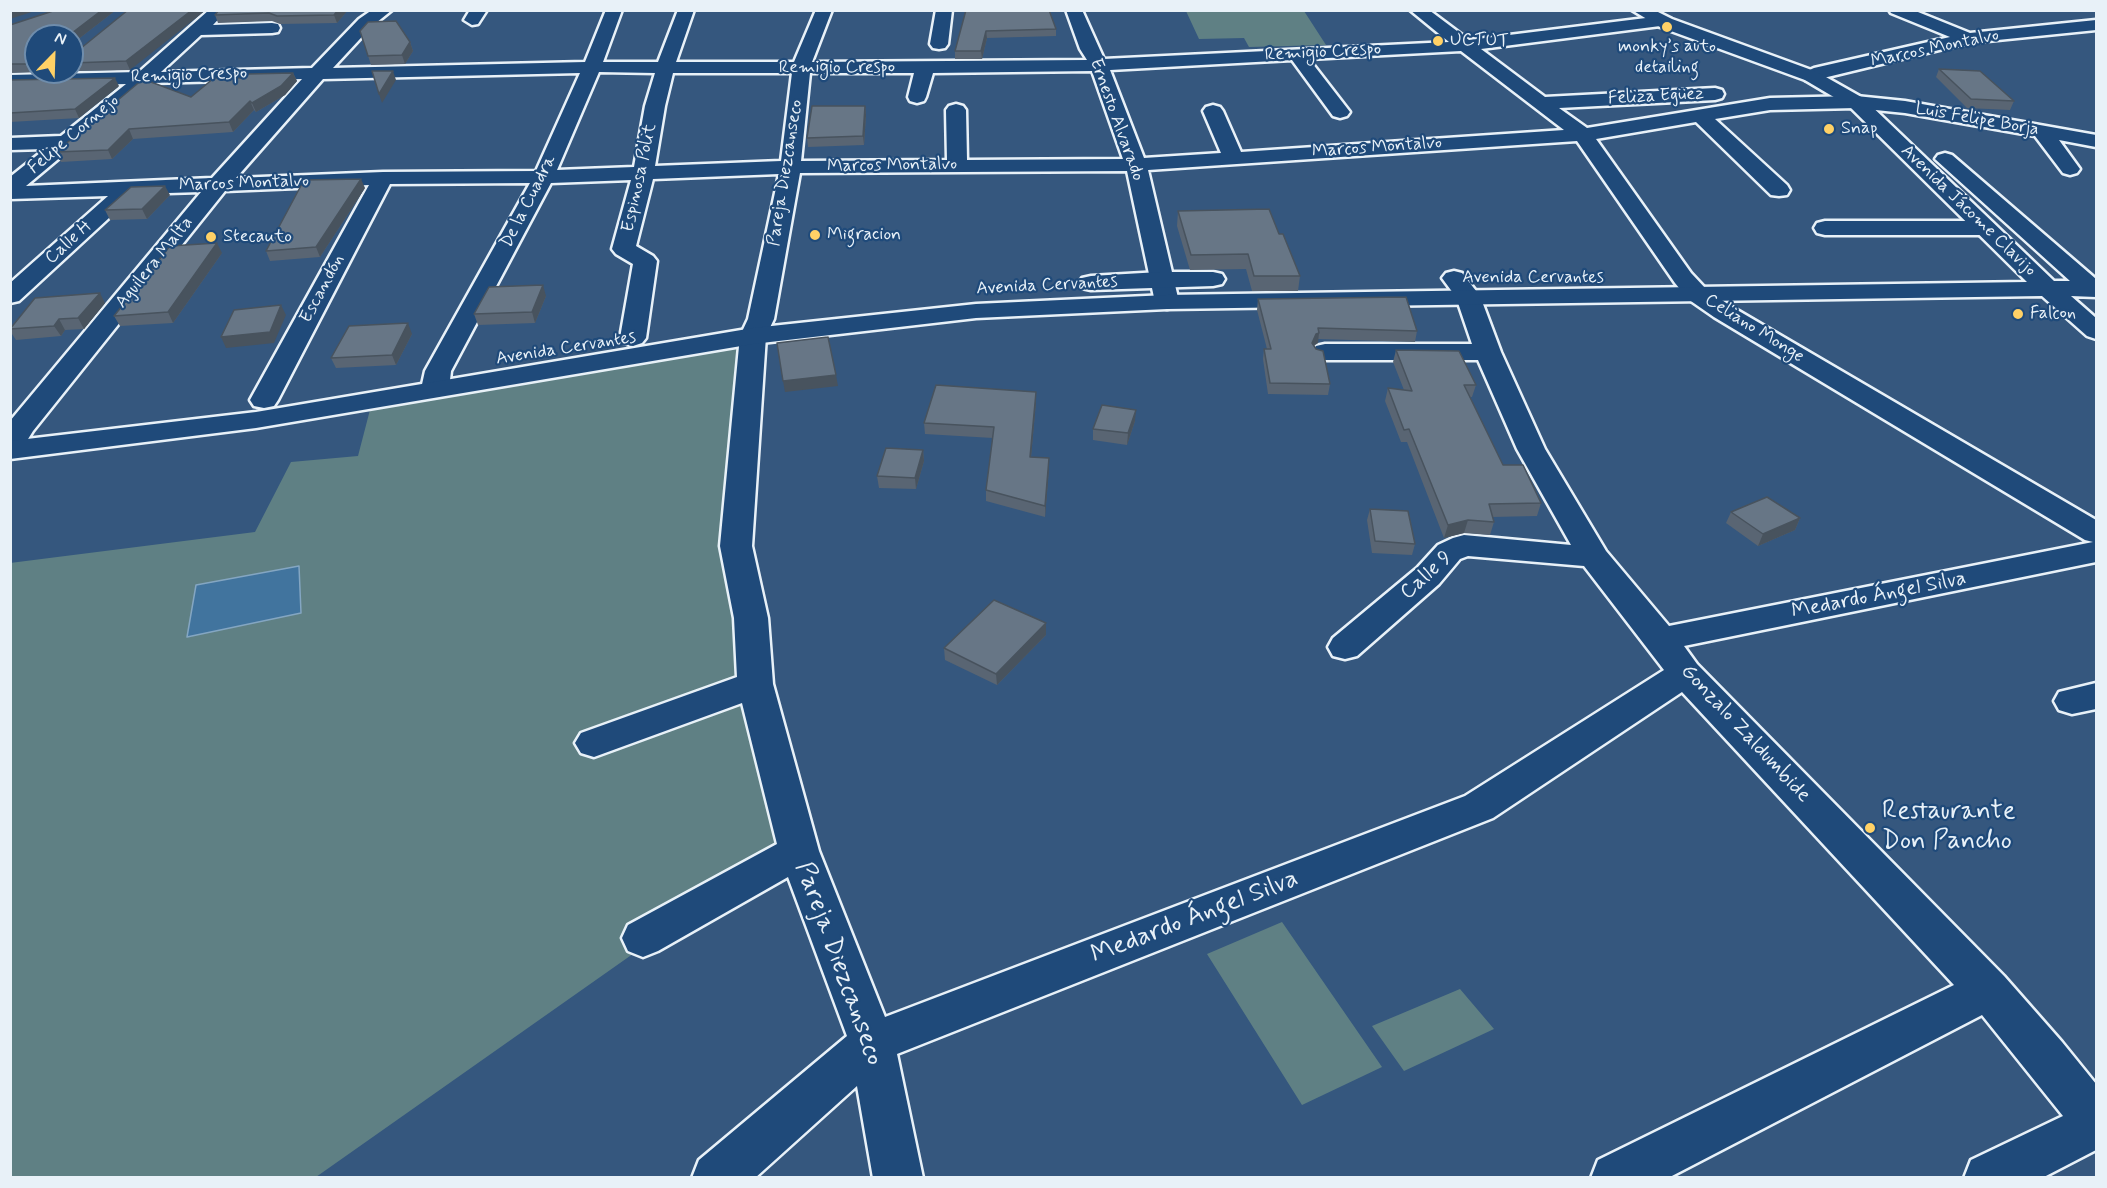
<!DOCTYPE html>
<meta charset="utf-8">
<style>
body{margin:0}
#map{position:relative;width:2107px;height:1188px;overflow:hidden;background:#35577e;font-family:Mynerve,sans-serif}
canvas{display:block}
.frame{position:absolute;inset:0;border:12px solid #e8f1f8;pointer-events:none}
.north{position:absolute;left:24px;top:24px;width:60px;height:60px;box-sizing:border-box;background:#1f4a7a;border:2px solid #6f8dac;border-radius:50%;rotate:23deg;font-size:16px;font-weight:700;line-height:24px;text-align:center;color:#e8f1f8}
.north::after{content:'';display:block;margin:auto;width:21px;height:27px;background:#ffd166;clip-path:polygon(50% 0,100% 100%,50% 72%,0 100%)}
</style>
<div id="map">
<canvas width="2107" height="1188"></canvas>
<div class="frame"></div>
<div class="north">N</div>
</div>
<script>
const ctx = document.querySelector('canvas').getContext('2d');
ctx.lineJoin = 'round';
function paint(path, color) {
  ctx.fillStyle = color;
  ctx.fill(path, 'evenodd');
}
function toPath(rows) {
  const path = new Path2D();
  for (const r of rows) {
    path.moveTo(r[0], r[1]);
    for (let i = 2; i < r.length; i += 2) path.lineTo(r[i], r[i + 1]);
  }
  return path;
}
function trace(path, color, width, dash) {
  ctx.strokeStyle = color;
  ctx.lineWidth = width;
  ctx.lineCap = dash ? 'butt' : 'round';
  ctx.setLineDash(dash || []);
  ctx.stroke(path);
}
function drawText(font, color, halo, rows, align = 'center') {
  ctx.font = font + ' Mynerve,sans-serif';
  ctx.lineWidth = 4.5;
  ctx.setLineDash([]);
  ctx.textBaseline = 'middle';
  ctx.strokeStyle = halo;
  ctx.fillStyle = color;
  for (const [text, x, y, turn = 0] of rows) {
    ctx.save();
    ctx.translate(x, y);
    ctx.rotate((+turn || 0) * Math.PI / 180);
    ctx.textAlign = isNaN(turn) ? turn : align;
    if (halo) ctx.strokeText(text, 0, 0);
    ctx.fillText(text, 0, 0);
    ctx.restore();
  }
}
paint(toPath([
 [1186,11,1304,11,1326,45,1249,47,1244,38,1199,39],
 [745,342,719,541,782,849,316,1177,11,1177,10,563,255,532,291,462,358,456,371,406],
 [1282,922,1382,1067,1302,1105,1207,954],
 [1460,989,1494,1029,1404,1071,1372,1026]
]), '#5f8084');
const water = toPath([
 [299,566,301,613,187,637,196,585,299,566]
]);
paint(water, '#41749e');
trace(water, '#84a6c2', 1.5);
const minor = toPath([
 [209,10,227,10,213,25,272,23,278,24,280,28,278,32,272,33,201,35,161,72,312,68,359,19,372,10,392,10,371,27,333,68,585,62,606,10,622,10,603,62,658,62,678,10,694,10,676,62,794,62,816,10,832,10,812,62,1087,60,1080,49,1066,10,1082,10,1104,59,1449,42,1410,10,1429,10,1469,40,1662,16,1670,21,1668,25,1481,49,1545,97,1715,88,1722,90,1724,94,1722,98,1715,100,1559,108,1587,128,1770,98,1856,96,1905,101,2096,135,2096,147,2059,140,2080,169,2077,173,2070,175,2063,173,2035,136,1905,113,1856,108,1770,110,1715,119,1787,185,1790,190,1787,195,1779,196,1771,195,1696,122,1596,139,1691,273,1706,289,1732,307,2096,520,2096,562,1684,646,1697,664,2004,976,2062,1042,2096,1084,2096,1150,2042,1178,1964,1178,1971,1160,2063,1116,1982,1015,1668,1178,1591,1178,1598,1160,1954,985,1682,692,1493,818,897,1054,923,1178,873,1178,857,1086,755,1178,692,1178,699,1160,847,1036,788,877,658,951,643,957,628,951,622,938,628,925,777,844,742,703,594,757,581,753,575,743,581,733,737,677,734,618,720,546,740,336,748,319,779,174,653,179,636,246,653,256,657,261,646,338,642,343,633,346,624,343,620,338,633,264,616,254,612,249,631,180,551,183,451,371,449,389,445,395,435,397,425,395,421,389,425,371,530,183,390,184,278,400,274,406,264,408,254,406,250,400,369,185,225,191,33,431,20,452,10,455,10,421,201,192,135,194,19,301,10,303,10,283,108,196,10,199,10,177,45,149,10,150,10,138,61,136,126,84,10,87,10,75,139,72,209,10],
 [1461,51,1564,130,1241,152,1223,111,1220,107,1213,105,1206,107,1203,111,1221,153,1144,158,1110,70,1292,60,1333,116,1340,118,1347,116,1350,112,1309,59,1461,51],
 [1092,71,1123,159,967,160,966,110,963,106,956,104,949,106,946,110,947,160,801,161,810,73,914,73,908,97,910,101,917,103,924,101,926,97,933,73,1092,71],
 [599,72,655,73,645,106,634,167,557,170,599,72],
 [580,73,536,171,383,172,236,178,323,79,580,73],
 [673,73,792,73,781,161,655,166,665,106,673,73],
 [302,79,212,178,26,186,149,83,302,79],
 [1577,141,1675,283,1688,299,1714,317,2085,540,2093,542,1669,626,1606,551,1545,449,1501,352,1480,296,1462,273,1454,271,1446,273,1442,278,1456,297,1472,344,1325,344,1316,346,1312,352,1316,358,1325,360,1478,360,1517,449,1571,545,1464,535,1453,538,1438,545,1417,568,1333,638,1328,647,1333,656,1345,659,1357,656,1439,584,1460,559,1468,556,1584,566,1664,670,1465,796,885,1017,819,851,773,684,768,618,752,546,766,336,774,319,800,173,1127,171,1155,302,1158,307,1167,309,1176,307,1179,302,1148,170,1577,141],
 [470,10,487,10,478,24,472,25,464,20,470,10],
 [936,10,952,10,948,44,945,48,939,49,933,48,930,44,936,10],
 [1889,10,1913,10,1970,33,2096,20,2096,30,1968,43,1811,81,1805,80,1802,76,1805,72,1814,68,1950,37,1891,13,1889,10],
 [1825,221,1985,221,1993,223,1996,228,1993,233,1985,235,1825,235,1817,233,1814,228,1817,223,1825,221],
 [2096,683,2096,709,2072,714,2059,710,2054,701,2059,692,2096,683]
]);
const tertiary = toPath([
 [1632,10,1654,10,1672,19,1817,72,1863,98,2054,281,2070,281,1935,159,1938,155,1945,153,1952,155,2096,279,2096,297,2071,296,2096,318,2096,339,2087,336,2042,296,1167,309,976,318,753,344,256,428,10,459,10,441,256,412,753,328,976,304,1167,295,2027,282,1849,106,1805,80,1660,27,1632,10],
 [1160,272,1213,272,1222,274,1225,279,1222,284,1213,286,1091,290,1082,288,1079,283,1082,278,1091,276,1160,272]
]);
trace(minor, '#e8f1f8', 5);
trace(tertiary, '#e8f1f8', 5);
paint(minor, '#1f4a7a');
paint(tertiary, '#1f4a7a');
paint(toPath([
 [56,10,116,10,72,44,36,36,36,72,42,72,10,73,10,25],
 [128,10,130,70,72,71,72,54,75,53],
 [348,10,337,23,280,24,272,21,218,23,215,15],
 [966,10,1056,29,1056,36,987,38,982,59,955,59,955,51],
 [360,31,410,42,413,51,405,64,371,65],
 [1939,69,2014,101,2010,110,1967,108,1936,77],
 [293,73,297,81,285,95,256,112,254,110,233,132,133,139,112,159,61,162,56,152,191,97,243,78],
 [10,80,119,86,79,118,10,122],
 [865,106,866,115,864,145,808,147,807,138],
 [365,188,320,257,270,261,266,251],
 [170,195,147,219,110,220,105,210],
 [1178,211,1279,234,1300,276,1298,291,1252,291,1246,269,1190,270,1177,226],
 [222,253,173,323,120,326,114,316],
 [546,296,535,323,478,325,474,314],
 [1258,299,1417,331,1415,342,1318,339,1318,343,1314,346,1330,384,1328,395,1268,394,1263,359,1264,349,1267,349,1257,310],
 [105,303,84,329,65,330,61,336,16,340,10,331,10,328],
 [412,334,396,365,336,368,331,358],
 [1396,350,1476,385,1472,397,1470,397,1503,465,1541,503,1537,516,1492,517,1494,522,1490,535,1464,533,1444,538,1407,442,1401,442,1385,401,1388,388,1404,390,1393,362],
 [1036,392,1036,402,1031,457,1049,469,1045,517,986,501,986,490,993,438,925,434,924,423],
 [1135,421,1127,445,1093,440,1093,429],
 [923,450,924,461,916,489,879,488,877,476],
 [1370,509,1415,544,1412,555,1372,553,1367,520],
 [1731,512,1800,518,1795,530,1758,546,1726,523],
 [1046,635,997,685,945,660,944,648]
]), '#596573');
paint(toPath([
 [10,10,38,10,10,19],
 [102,10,116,10,72,44,72,36,68,36],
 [192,10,206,10,130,70,126,61],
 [338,10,348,10,337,23,334,15],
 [986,31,987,38,982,59,981,51],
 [410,42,413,51,405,64,402,55],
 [393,71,396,80,382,103,379,94],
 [293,73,297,81,285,95,256,112,252,103],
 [115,78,119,86,79,118,75,109],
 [250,101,254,110,233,132,229,122],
 [865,106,866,115,864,145,863,136],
 [129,129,133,139,112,159,108,150],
 [361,179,365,188,320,257,316,247],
 [165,186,170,195,147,219,142,209],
 [217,243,222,253,173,323,168,312],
 [543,285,546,296,535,323,532,312],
 [100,293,105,303,84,329,78,318],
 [281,305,286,315,274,343,226,348,221,337],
 [59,319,65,330,61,336,54,326],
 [408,323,412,334,396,365,392,355],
 [1319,333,1318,343,1314,345,1310,353,1312,343,1316,334],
 [836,375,838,386,785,392,783,381],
 [1036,392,1036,402,1030,468,1030,457],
 [1136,410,1135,421,1127,445,1128,433],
 [923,450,924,461,916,489,915,478],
 [1049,458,1049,469,1045,517,1045,506],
 [1800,518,1795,530,1758,546,1763,534],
 [1468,520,1464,533,1444,538,1448,525],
 [1046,623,1046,635,997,685,996,674]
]), '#48535e');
const building = toPath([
 [56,10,102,10,68,36,36,36,36,64,10,64,10,25,56,10],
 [128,10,192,10,126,61,72,63,72,54,75,53,128,10],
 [219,10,338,10,334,15,277,16,269,13,215,15,219,10],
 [966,10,1049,10,1056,29,986,31,981,51,955,51,966,10],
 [396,21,410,42,402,55,368,56,360,31,368,22,396,21],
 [1939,69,1980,71,2014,101,1971,99,1939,69],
 [372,71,393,71,379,94,372,71],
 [293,73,281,86,252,103,250,101,229,122,129,129,108,150,56,152,143,79,191,97,214,78,243,78,248,74,293,73],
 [115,78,75,109,10,113,10,80,115,78],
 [812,106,865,106,863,136,807,138,812,106],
 [361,179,316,247,266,251,304,180,361,179],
 [165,186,142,209,105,210,131,187,165,186],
 [1269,209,1279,234,1283,234,1300,276,1254,276,1248,254,1191,255,1178,211,1269,209],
 [217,243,168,312,114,316,170,246,217,243],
 [543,285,532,312,474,314,489,287,543,285],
 [100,293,78,318,59,319,54,326,10,329,35,298,100,293],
 [1406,297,1417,331,1318,328,1319,333,1316,334,1312,343,1316,349,1323,351,1330,384,1270,383,1264,349,1271,349,1258,299,1406,297],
 [281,305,270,332,221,337,234,310,281,305],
 [408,323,392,355,331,358,349,326,408,323],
 [828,337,836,375,783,381,777,343,828,337],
 [1396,350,1459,351,1476,385,1464,385,1503,465,1523,465,1541,503,1489,504,1494,522,1468,520,1448,525,1409,429,1404,430,1388,388,1412,391,1396,350],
 [936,385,1036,392,1030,457,1049,458,1045,506,986,490,994,427,924,423,936,385],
 [1102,405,1136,410,1128,433,1093,429,1102,405],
 [886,448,923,450,915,478,877,476,886,448],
 [1767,497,1800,518,1763,534,1731,512,1767,497],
 [1370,509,1408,511,1415,544,1375,541,1370,509],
 [994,600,1046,623,996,674,944,648,994,600]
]);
paint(building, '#677686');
trace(building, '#48535e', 1.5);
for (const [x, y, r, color] of [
 [1667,27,6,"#ffd166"],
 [1438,41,6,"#ffd166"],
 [1829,129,6,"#ffd166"],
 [815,235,6,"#ffd166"],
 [211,237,6,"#ffd166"],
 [2018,314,6,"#ffd166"],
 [1870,828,6,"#ffd166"]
]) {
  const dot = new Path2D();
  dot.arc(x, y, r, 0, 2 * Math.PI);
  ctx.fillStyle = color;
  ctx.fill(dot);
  trace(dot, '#1f4a7a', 2);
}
drawText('18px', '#e8f1f8', '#1f4a7a', [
 ["UCTUT",1450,41],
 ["monky’s auto",1667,47,"center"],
 ["detailing",1667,68,"center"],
 ["Snap",1841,129],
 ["Migracion",827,235],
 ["Stecauto",223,237],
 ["Falcon",2030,314]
], 'left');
drawText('18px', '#e8f1f8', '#1f4a7a', [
 ["Marcos Montalvo",1935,49,-12],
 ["Remigio Crespo",1323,53,-3],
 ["Remigio Crespo",837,68],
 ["Remigio Crespo",189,76,-2],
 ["Feliza Egüez",1656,97,-3],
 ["Ernesto Alvarado",1116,120,70],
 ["Luis Felipe Borja",1977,120,10],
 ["Felipe Cornejo",74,135,-40],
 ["Marcos Montalvo",1377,148,-4],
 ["Marcos Montalvo",892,166,-1],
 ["Pareja Diezcanseco",786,173,-81],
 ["Espinosa Polit",640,178,-78],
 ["Marcos Montalvo",244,184,-2],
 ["De la Cuadra",529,202,-63],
 ["Avenida Jácome Clavijo",1968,211,44],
 ["Calle H",69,243,-42],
 ["Aguilera Malta",155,263,-51],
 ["Avenida Cervantes",1533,278],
 ["Avenida Cervantes",1047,286,-3],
 ["Escandón",323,289,-62],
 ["Celiano Monge",1754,329,32],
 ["Avenida Cervantes",566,349,-9]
]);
drawText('21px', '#e8f1f8', '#1f4a7a', [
 ["Calle 9",1427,576,-42],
 ["Medardo Ángel Silva",1879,596,-11],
 ["Gonzalo Zaldumbide",1745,734,47]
]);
drawText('26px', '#e8f1f8', '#1f4a7a', [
 ["Restaurante",1882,813],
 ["Don Pancho",1882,843]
], 'left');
drawText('26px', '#e8f1f8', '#1f4a7a', [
 ["Medardo Ángel Silva",1195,918,-21],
 ["Pareja Diezcanseco",838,964,70]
]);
</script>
